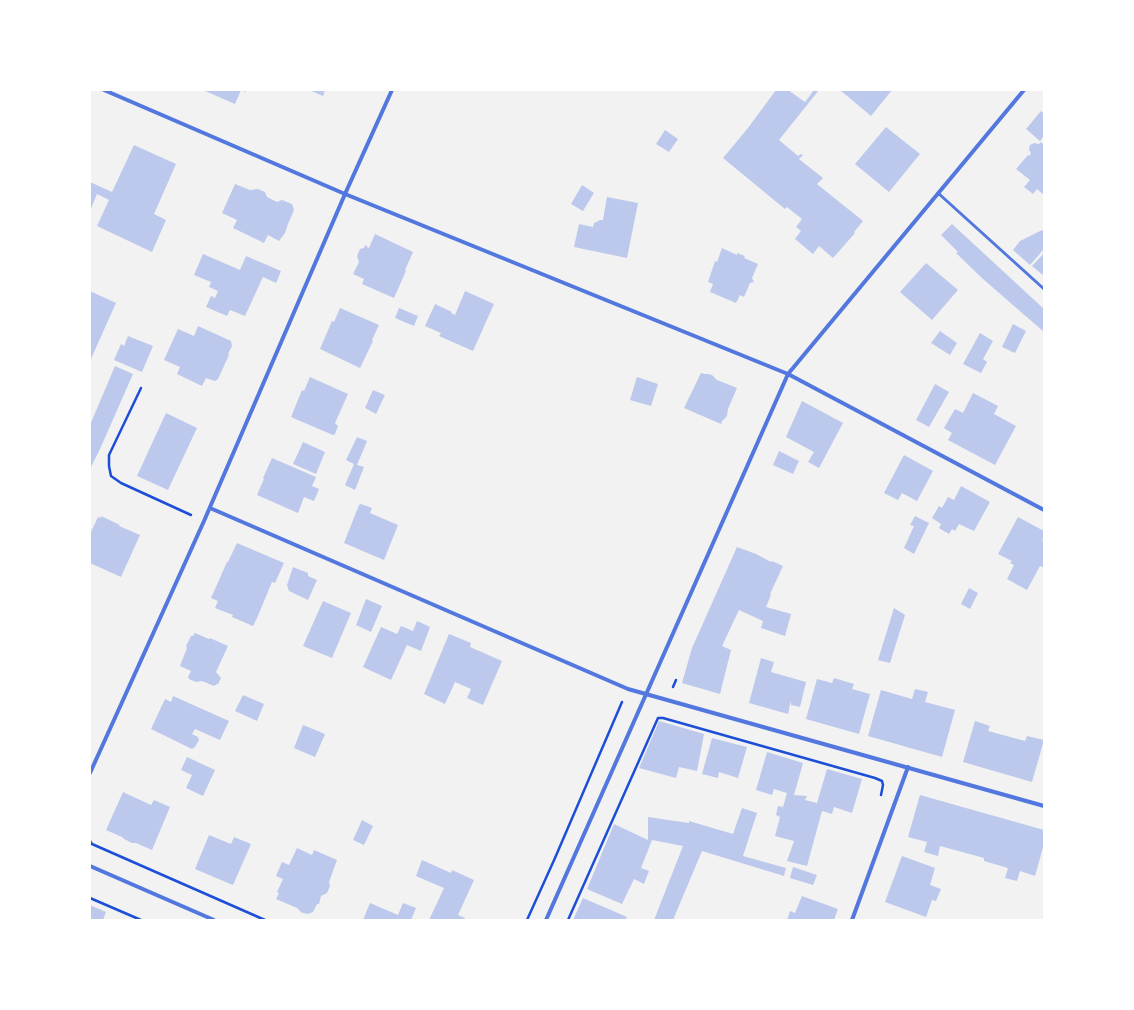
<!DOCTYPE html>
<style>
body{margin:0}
#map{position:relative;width:1134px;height:1010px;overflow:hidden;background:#f2f2f2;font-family:"PT Sans",sans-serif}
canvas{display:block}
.frame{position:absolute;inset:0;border:91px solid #fff;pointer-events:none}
</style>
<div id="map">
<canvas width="1134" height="1010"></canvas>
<div class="frame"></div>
</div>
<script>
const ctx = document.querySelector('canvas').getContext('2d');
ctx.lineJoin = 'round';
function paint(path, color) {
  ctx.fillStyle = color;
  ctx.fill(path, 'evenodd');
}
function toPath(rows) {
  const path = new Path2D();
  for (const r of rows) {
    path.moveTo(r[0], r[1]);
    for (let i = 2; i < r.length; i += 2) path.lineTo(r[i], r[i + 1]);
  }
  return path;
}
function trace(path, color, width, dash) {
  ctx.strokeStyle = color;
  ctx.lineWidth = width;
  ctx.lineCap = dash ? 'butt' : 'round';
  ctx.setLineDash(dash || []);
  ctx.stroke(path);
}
paint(toPath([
 [203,90,246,90,245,92,241,90,235,104],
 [309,90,325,90,323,96],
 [776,90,788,90,805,102,814,90,819,90,779,140,798,156,801,154,803,155,799,159,823,178,817,184,863,221,854,232,855,233,833,258,819,246,813,254,795,239,801,231,796,227,802,219,787,207,785,209,723,158,748,128],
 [840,90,892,90,871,116],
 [1041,111,1044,114,1044,136,1040,141,1026,129],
 [886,127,920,154,889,192,855,164],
 [665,130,678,139,669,152,656,144],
 [1041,142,1044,145,1044,195,1037,189,1033,194,1024,187,1030,180,1016,169,1028,155,1029,156,1031,154,1029,149,1030,145,1034,143,1039,144],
 [134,145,176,164,154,214,166,220,152,252,97,226,109,200,97,194,90,211,90,182,112,192],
 [235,184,250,190,258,189,265,192,267,197,277,202,282,200,292,204,294,210,288,224,285,233,279,241,268,235,264,243,233,228,237,220,222,213],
 [582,185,594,193,583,211,571,204],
 [607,197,638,203,627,258,574,247,579,224,593,227,594,223,600,220,603,220],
 [952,224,1044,309,1044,332,983,279,956,253,958,252,941,235],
 [1042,230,1044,232,1044,249,1030,265,1013,250,1020,241],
 [375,234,413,252,405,270,406,271,394,298,362,284,364,279,353,274,359,262,357,256,360,249,364,248,365,245,369,248],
 [722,248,737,255,737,253,745,256,744,258,758,264,752,278,754,282,750,283,744,297,740,295,736,303,710,292,713,284,708,282,715,261,717,262],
 [1044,253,1044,276,1032,266],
 [203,254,240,270,246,256,281,271,276,283,263,277,245,316,230,310,227,316,206,307,211,296,215,298,218,291,209,287,211,282,194,275],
 [926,263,958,290,932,320,900,292],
 [90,291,116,303,90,361],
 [465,291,494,304,473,351,439,336,441,333,425,326,435,304,452,312,451,313,455,315],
 [340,308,379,325,372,340,373,341,360,368,320,349,332,321,334,322],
 [399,308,418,316,414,326,395,318],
 [1013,324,1026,331,1015,353,1002,347],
 [198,326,231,341,232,346,228,354,229,355,218,379,215,381,206,378,202,386,177,374,180,367,164,360,178,329,194,336],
 [940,331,957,343,950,355,931,343],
 [980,333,993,341,983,359,987,362,981,373,963,364],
 [128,336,153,346,142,372,114,360,121,344,124,346],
 [115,366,133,374,100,449,90,469,90,425],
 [701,373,705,374,708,374,712,375,717,380,737,388,728,409,727,416,722,421,721,424,684,408],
 [310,377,348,394,335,423,338,426,335,434,333,435,291,417,302,390,304,391],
 [637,377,658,384,651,406,630,400],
 [935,384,949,392,929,427,916,420],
 [373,390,385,395,376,414,365,408],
 [973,393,998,406,994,414,1016,426,995,465,948,440,952,433,944,428,955,409,963,413],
 [802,401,843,423,819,468,808,462,814,452,786,437],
 [166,413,197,428,168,490,137,476],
 [357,437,367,441,357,465,364,467,355,490,345,485,354,464,346,460],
 [303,442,325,452,316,474,293,464],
 [779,451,799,461,793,474,773,465],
 [904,455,933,471,917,501,902,493,898,500,884,493],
 [272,458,316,477,312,486,319,489,314,501,304,497,298,513,257,495,264,479,263,478],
 [961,486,990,502,974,531,959,524,955,531,952,529,949,534,939,528,941,524,932,518,939,506,942,508,948,497,954,500],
 [361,504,372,508,370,513,398,525,384,560,344,543,359,505],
 [101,516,120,525,119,526,140,535,121,577,90,563,90,534,98,517,101,518],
 [915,516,929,523,914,554,904,548,914,526,910,525],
 [1018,517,1044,531,1044,537,1042,541,1044,542,1044,566,1043,567,1040,566,1027,590,1007,579,1014,565,1010,563,1012,561,998,554],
 [237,543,284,563,275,583,272,582,257,618,253,626,232,617,233,615,215,608,218,601,211,598,227,562,228,562],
 [737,547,756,554,771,562,772,561,783,566,770,594,771,595,766,607,791,614,785,636,761,628,763,621,739,610,722,646,731,650,720,694,682,683,692,648],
 [293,567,308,573,308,576,317,580,308,600,289,591,287,585],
 [969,588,978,593,970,609,961,604],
 [366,599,382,606,371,632,356,625],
 [323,601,351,613,332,658,303,646],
 [894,608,905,615,890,663,878,660],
 [417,621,430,627,421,651,407,645,391,680,363,667,381,627,397,634,401,626,413,631],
 [195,633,209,639,210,638,228,646,216,672,221,678,218,684,217,684,214,686,202,681,196,682,189,679,188,677,191,671,180,666,187,648,186,646,191,636,193,636],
 [449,634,471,643,470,647,502,661,483,705,467,698,471,689,455,682,445,704,424,694],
 [761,658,774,662,771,672,806,682,800,707,791,705,791,700,788,714,749,703],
 [834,678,854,684,852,689,870,694,859,734,806,719,817,679,832,683],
 [915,689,928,692,925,702,955,710,942,757,868,736,881,690,912,699],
 [243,695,264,704,257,721,235,711],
 [173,696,229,721,220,740,195,729,192,734,198,737,199,740,195,747,192,749,151,729,165,699,171,702],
 [659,721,704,734,697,771,679,767,676,778,639,768],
 [975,721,990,726,988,731,1025,741,1027,736,1044,740,1032,782,963,762],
 [303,725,325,734,315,757,294,748],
 [712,738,747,747,738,778,719,772,718,778,702,774],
 [767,752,803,763,794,795,807,796,805,800,817,803,827,769,862,779,852,813,834,807,832,814,822,811,807,866,787,861,794,841,775,836,780,817,776,815,778,806,783,807,787,793,774,789,772,795,756,790],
 [187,757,215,770,203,796,186,788,192,775,181,770],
 [123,792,151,805,154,800,170,807,152,850,136,843,132,843,124,839,122,837,106,830],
 [920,795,1044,830,1044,844,1035,876,1020,871,1017,881,1005,878,1008,868,984,861,984,858,940,846,938,856,924,852,927,842,908,837],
 [742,808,757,813,743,856,786,868,784,876,702,851,673,920,654,920,683,846,652,840,641,868,649,871,644,884,634,879,622,904,587,889,614,824,648,840,648,817,689,823,689,821,733,834],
 [362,820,373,826,364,845,353,840],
 [209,835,231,844,234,837,251,844,233,885,195,869],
 [297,848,312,855,314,850,337,860,329,882,330,886,327,893,321,896,319,904,317,904,313,912,308,914,303,913,301,912,297,908,276,899,279,893,277,892,283,879,276,876,282,862,289,865],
 [902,856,935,868,930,885,941,889,936,901,932,900,926,917,885,902],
 [422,860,451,873,452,870,474,880,458,915,465,918,464,920,429,920,444,888,416,876],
 [793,867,817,875,813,885,790,878],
 [802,896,838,909,834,920,787,920,790,911,795,913],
 [583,898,627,917,625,920,573,920],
 [370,903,398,915,403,903,416,908,411,920,363,920],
 [90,905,106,912,103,920,90,920]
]), '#bdc9ec');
trace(toPath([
 [141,388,109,455,109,466,111,476,121,483,191,515],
 [673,687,676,680],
 [90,841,92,844,265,920],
 [90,898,141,920],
 [527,920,555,858,622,702],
 [568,920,658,718,663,718,875,778,882,781,883,785,881,795]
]), '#1d4ed8', 2.5);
trace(toPath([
 [938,193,1044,289]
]), '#5277de', 3);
trace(toPath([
 [104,90,345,194,788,374,1044,510],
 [210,508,628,689,1044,806],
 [90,773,204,521,345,194,392,90],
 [90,866,214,920],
 [546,920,788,374,1024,90],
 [852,920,908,767]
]), '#5277de', 4);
</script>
